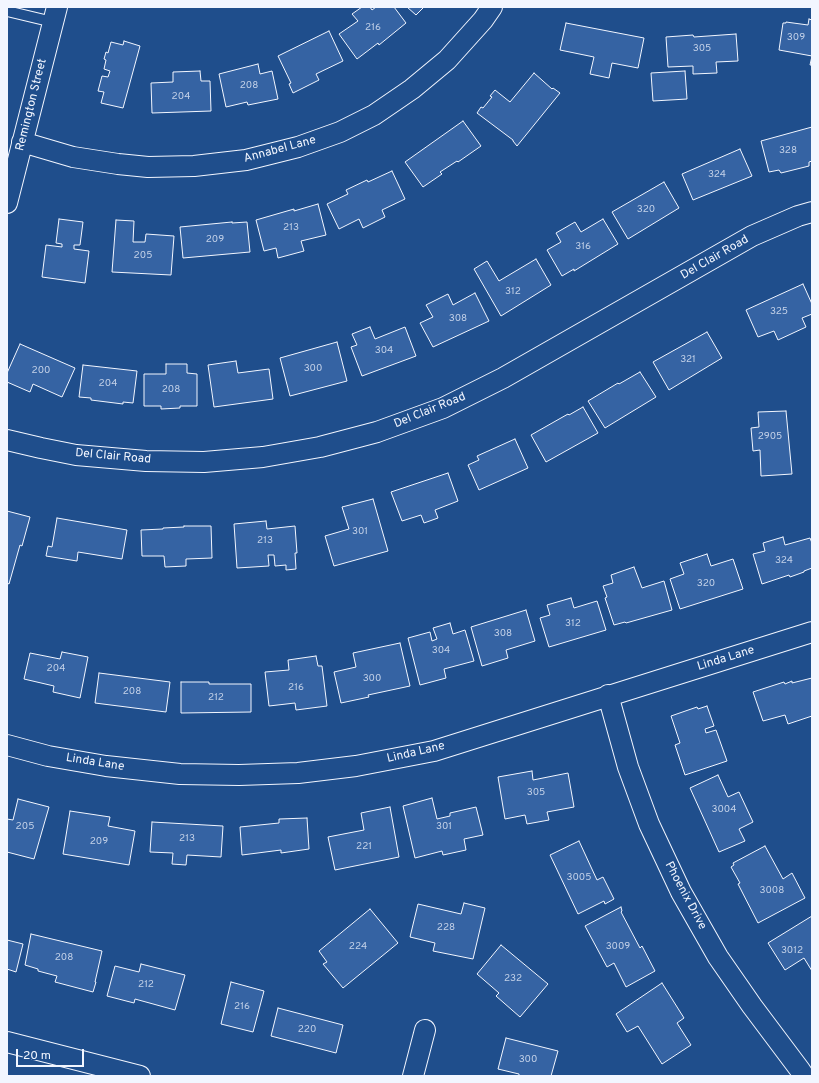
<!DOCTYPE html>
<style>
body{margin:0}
#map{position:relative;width:819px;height:1083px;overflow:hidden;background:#1f4e8c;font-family:Overpass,sans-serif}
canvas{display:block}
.frame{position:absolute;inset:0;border:8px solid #f2f6ff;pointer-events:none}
.scale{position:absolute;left:16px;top:1049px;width:68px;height:18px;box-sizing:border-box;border:2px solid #f2f6ff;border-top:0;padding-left:5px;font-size:12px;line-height:14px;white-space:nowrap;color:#f2f6ff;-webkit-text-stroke:3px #1f4e8c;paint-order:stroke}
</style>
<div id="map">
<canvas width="819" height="1083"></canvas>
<div class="frame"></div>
<div class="scale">20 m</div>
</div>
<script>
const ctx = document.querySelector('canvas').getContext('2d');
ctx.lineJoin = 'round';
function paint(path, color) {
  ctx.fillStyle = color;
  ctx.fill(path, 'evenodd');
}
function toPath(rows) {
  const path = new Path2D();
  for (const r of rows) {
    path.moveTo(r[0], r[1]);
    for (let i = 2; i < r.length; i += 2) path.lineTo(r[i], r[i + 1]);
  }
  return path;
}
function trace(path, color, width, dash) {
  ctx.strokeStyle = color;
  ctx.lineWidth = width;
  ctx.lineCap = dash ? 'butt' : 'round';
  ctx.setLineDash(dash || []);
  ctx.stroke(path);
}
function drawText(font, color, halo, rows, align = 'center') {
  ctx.font = font + ' Overpass,sans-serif';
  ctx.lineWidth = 3;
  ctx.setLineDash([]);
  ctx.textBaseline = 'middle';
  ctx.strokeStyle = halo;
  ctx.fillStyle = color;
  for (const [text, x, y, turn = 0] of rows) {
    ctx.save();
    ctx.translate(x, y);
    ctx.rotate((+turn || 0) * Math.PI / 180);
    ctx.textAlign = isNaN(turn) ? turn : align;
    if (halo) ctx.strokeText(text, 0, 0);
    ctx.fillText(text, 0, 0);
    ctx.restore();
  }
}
const building = toPath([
 [362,7,370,7,372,10,376,7,394,7,406,23,379,45,378,43,357,59,339,34,358,21,352,14,362,7],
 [407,7,424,7,416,15,407,7],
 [809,19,812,20,812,65,810,65,812,56,779,50,783,23,786,23,786,22,808,25,809,19],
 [566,23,644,38,638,68,612,63,609,78,590,74,594,57,560,50,566,23],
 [329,31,343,61,316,74,319,80,293,93,289,84,291,83,278,56,329,31],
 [736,34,738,61,716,62,717,73,693,74,693,66,668,67,666,37,693,35,694,37,736,34],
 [124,41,140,46,123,108,101,103,104,92,98,91,102,76,108,77,110,71,104,69,106,60,104,59,106,52,108,53,111,42,123,45,124,41],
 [258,64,260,74,272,71,278,99,248,105,247,102,226,107,219,74,258,64],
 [200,71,201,81,210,81,211,111,152,113,151,83,173,82,173,72,200,71],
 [685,71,687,99,653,101,651,73,685,71],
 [534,73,552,89,553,88,560,93,517,146,513,141,513,140,477,113,481,107,483,108,492,97,490,96,495,90,510,102,534,73],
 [463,121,481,146,458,162,457,161,440,172,442,174,423,187,405,162,463,121],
 [812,127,812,161,809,162,809,166,781,173,779,170,769,172,761,141,812,127],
 [740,149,752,176,693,200,682,174,740,149],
 [392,171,405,199,382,210,385,217,363,228,359,219,339,229,327,204,348,194,346,190,367,180,368,182,392,171],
 [664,182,679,208,628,239,612,212,664,182],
 [318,204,326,235,301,241,304,251,278,258,276,248,264,251,256,220,294,209,294,211,318,204],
 [59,219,83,222,80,245,74,245,74,249,89,251,85,283,42,277,46,245,62,247,62,244,56,243,59,219],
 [603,219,618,244,574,271,574,269,562,276,547,250,561,242,556,233,575,222,581,232,603,219],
 [116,220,134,221,133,242,145,242,146,234,174,236,171,275,112,272,116,220],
 [232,222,232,223,247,222,250,252,183,258,180,227,232,222],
 [536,259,551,285,501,316,474,269,487,261,499,281,536,259],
 [803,284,812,304,812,314,802,318,806,327,778,340,774,331,758,337,746,310,803,284],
 [475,293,489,321,433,347,420,323,433,317,426,305,448,294,453,305,475,293],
 [370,327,375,339,405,327,416,356,362,376,351,347,357,345,352,334,370,327],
 [707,332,722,358,669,390,653,362,707,332],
 [337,342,347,381,290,396,280,358,337,342],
 [20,344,75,368,62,397,33,384,30,392,7,382,7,373,20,344],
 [236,361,238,373,269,369,273,399,214,407,208,365,236,361],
 [166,364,187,364,187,373,197,374,197,406,180,406,180,408,161,409,161,406,144,406,144,374,166,374,166,364],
 [83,365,137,371,133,403,123,402,123,404,91,400,91,398,79,397,83,365],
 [640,372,656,397,605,428,588,401,618,383,619,384,640,372],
 [583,407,598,433,546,462,531,435,568,414,569,415,583,407],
 [786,411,792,474,761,476,760,450,753,451,751,428,759,427,758,412,786,411],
 [515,439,528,468,479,490,468,465,479,460,477,456,515,439],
 [448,473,458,501,435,510,438,518,424,523,421,515,402,521,391,492,448,473],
 [373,499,388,551,334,566,325,536,349,529,342,507,373,499],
 [7,511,30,517,22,546,20,545,9,584,7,583,7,511],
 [57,518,127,530,122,559,78,552,77,561,46,556,48,546,52,547,57,518],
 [266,521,267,529,295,526,297,553,295,553,296,569,286,570,286,565,275,566,274,555,268,555,269,566,237,568,234,524,266,521],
 [184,526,211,526,212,558,186,559,186,566,165,567,164,556,142,556,141,530,163,529,163,528,184,527,184,526],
 [783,537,785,545,810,538,812,543,812,568,804,571,804,572,790,577,789,575,762,584,753,554,765,551,763,543,783,537],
 [707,554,711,566,733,559,743,589,680,609,670,579,684,574,680,563,707,554],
 [634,567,642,588,664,581,672,610,626,623,625,622,614,625,605,598,607,597,603,586,613,583,611,575,634,567],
 [571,598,574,608,597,601,606,630,549,647,540,618,550,615,547,605,571,598],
 [526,610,535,641,506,650,508,658,482,666,471,627,526,610],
 [450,623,453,634,465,630,474,661,444,669,446,678,420,685,408,638,430,632,432,641,437,639,433,628,450,623],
 [400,643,410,686,368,695,369,697,341,703,334,672,356,667,353,653,400,643],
 [62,652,88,657,80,698,53,692,54,686,24,679,30,653,60,659,62,652],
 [316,656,318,666,322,666,327,706,296,710,295,703,269,706,265,672,289,670,288,660,316,656],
 [99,673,170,682,166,712,95,703,99,673],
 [812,678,812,716,788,724,785,715,763,721,753,692,784,682,785,684,792,681,792,683,812,678],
 [181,682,209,682,209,684,251,684,251,712,181,713,181,682],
 [707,706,714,726,705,729,706,733,716,730,727,761,685,775,675,745,680,743,671,716,697,707,698,709,707,706],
 [532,771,533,780,568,773,574,807,547,812,549,820,527,824,525,815,505,819,498,777,532,771],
 [718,775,728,797,739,792,753,822,739,829,745,841,719,852,690,788,718,775],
 [432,798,437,819,450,816,450,813,476,807,483,835,464,839,466,850,443,855,442,851,415,858,403,806,432,798],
 [18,799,49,807,34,859,7,852,7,819,13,820,18,799],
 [390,807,399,857,335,870,328,837,364,830,361,813,390,807],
 [70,811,110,817,108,826,135,831,129,865,63,854,70,811],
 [307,818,309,849,281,853,281,850,242,855,240,827,279,823,279,819,307,818],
 [152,822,223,826,221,857,187,855,186,865,172,864,173,853,150,852,152,822],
 [579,841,597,880,603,877,614,899,605,904,604,901,578,914,550,855,579,841],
 [765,846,783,879,792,873,805,898,758,923,738,884,740,883,731,867,734,865,733,863,765,846],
 [464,903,485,908,473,959,433,951,435,943,410,937,418,904,461,914,464,903],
 [621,907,622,911,621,912,640,948,642,946,655,971,626,987,614,963,607,967,585,926,621,907],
 [370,909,398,943,343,988,323,964,327,962,319,951,370,909],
 [812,916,812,971,804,958,785,970,768,943,812,916],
 [31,934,102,951,95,982,96,982,93,992,55,982,57,976,38,971,38,969,25,965,31,934],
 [7,940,23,944,16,972,7,969,7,940],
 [501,945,548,984,520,1017,496,996,499,993,477,974,501,945],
 [141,964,185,975,175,1010,135,999,134,1003,107,996,115,966,139,972,141,964],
 [231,982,264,991,253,1032,221,1024,231,982],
 [662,983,684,1018,677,1023,691,1045,662,1064,638,1026,627,1032,616,1014,662,983],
 [278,1008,343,1025,336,1053,271,1036,278,1008],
 [506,1038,558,1051,551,1076,519,1076,519,1074,498,1069,506,1038]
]);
paint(building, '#3563a3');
trace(building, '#f2f6ff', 1);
const lane = toPath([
 [7,11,53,22]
]);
const street = toPath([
 [22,142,73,157,118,164,148,167,194,166,246,160,298,147,340,132,374,115,412,89,447,60,483,20,492,7],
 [7,203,57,7],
 [7,440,41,448,76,455,146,461,204,462,263,457,320,447,377,432,443,408,503,378,752,236,798,216,812,212],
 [608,695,628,767,649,824,681,892,718,957,752,1006,800,1070,804,1076],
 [7,745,48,756,106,766,180,774,239,775,298,773,356,766,434,751,812,632],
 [7,1042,140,1076],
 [413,1076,425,1030]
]);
trace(lane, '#f2f6ff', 12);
trace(street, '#f2f6ff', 22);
trace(lane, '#1f4e8c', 10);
trace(street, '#1f4e8c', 20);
drawText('10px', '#c3d1e8', null, [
 ["216",373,28],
 ["309",796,38],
 ["305",702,49],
 ["208",249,86],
 ["204",181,97],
 ["328",788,151],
 ["324",717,175],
 ["320",646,210],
 ["213",291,228],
 ["209",215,240],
 ["316",583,247],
 ["205",143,256],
 ["312",513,292],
 ["325",779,312],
 ["308",458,319],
 ["304",384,351],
 ["321",688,360],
 ["300",313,369],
 ["200",41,371],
 ["204",108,384],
 ["208",171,390],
 ["2905",770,437],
 ["301",360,532],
 ["213",265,541],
 ["324",784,561],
 ["320",706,584],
 ["312",573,624],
 ["308",503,634],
 ["304",441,651],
 ["204",56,669],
 ["300",372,679],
 ["216",296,688],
 ["208",132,692],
 ["212",216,698],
 ["305",536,793],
 ["3004",724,810],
 ["205",25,827],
 ["301",444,827],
 ["213",187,839],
 ["209",99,842],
 ["221",364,847],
 ["3005",579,878],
 ["3008",772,891],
 ["228",446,928],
 ["224",358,947],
 ["3009",618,947],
 ["3012",792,951],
 ["208",64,958],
 ["232",513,979],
 ["212",146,985],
 ["216",242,1007],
 ["220",307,1030],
 ["300",528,1060]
]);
drawText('12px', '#f2f6ff', '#1f4e8c', [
 ["Remington Street",32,105,-76],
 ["Annabel Lane",280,150,-15],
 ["Del Clair Road",715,258,-30],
 ["Del Clair Road",430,411,-22],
 ["Del Clair Road",113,457,5],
 ["Linda Lane",726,659,-17],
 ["Linda Lane",416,753,-13],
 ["Linda Lane",95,763,9],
 ["Phoenix Drive",685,896,62]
]);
</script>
